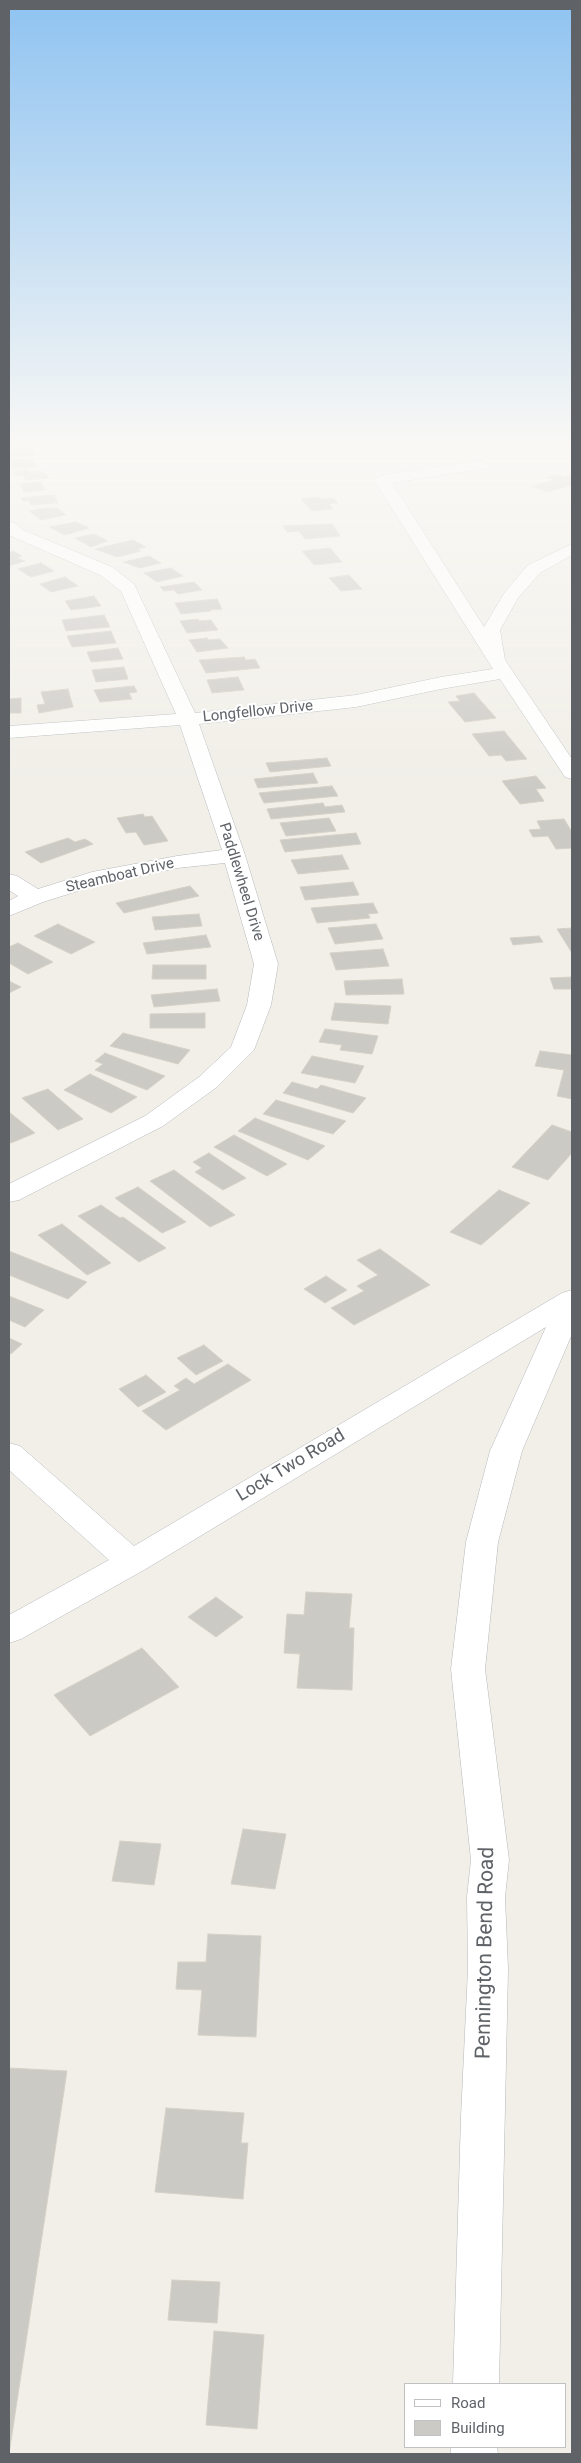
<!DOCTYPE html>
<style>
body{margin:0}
#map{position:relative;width:581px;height:2463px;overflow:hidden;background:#f1efe8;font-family:Roboto,sans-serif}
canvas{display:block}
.frame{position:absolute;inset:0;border:10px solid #5f6368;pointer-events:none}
.legend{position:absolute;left:404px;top:2383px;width:162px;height:65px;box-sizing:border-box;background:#fff;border:1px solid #bfc1c3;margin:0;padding:6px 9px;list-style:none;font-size:15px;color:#5f6368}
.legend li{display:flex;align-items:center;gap:10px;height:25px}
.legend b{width:25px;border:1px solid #bfc1c3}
</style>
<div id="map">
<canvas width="581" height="2463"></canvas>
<div class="frame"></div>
<ul class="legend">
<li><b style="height:6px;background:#fff"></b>Road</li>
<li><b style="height:14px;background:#cccac5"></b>Building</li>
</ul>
</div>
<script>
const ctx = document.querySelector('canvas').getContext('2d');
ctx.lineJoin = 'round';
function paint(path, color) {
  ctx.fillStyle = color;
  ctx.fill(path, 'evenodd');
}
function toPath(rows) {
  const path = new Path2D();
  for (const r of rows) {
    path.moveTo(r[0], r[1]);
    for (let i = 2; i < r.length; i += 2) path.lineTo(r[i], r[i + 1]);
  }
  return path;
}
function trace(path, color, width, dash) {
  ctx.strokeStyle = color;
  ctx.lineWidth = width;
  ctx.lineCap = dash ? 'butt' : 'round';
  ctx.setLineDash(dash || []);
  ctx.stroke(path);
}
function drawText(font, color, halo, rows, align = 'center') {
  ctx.font = font + ' Roboto,sans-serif';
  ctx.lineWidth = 4;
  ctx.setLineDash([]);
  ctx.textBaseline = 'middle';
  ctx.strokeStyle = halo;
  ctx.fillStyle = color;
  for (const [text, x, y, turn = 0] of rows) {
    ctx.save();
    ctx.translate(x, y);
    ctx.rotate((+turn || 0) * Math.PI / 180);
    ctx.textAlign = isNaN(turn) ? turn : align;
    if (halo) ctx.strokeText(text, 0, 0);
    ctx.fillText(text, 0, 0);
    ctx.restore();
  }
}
const building = toPath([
 [22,447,32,447,35,455,9,457,9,448,22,447],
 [33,459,36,467,13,468,11,460,33,459],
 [28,470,29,472,44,471,49,478,26,480,23,475,15,476,12,472,28,470],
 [558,475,564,477,572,475,572,485,547,492,532,486,554,480,547,477,558,475],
 [41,482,45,490,24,492,20,484,41,482],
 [54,495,58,503,31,505,28,500,23,501,21,498,54,495],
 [318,497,320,499,333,498,338,503,329,504,333,509,312,511,301,499,318,497],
 [45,508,57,508,66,515,41,520,29,511,45,508],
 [76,522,89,528,65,535,49,527,76,522],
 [332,524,340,536,305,539,299,531,287,532,283,526,332,524],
 [94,534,108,541,91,547,75,538,94,534],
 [133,540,146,547,137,549,141,551,117,557,95,549,133,540],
 [330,548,342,562,314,565,302,551,330,548],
 [13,551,22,556,17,558,25,561,9,566,9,553,13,551],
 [149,556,161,563,140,568,123,562,149,556],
 [41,563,54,571,31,577,18,569,41,563],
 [171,568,183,576,157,582,144,573,171,568],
 [349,575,362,589,341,591,329,578,349,575],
 [65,577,78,586,51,592,40,584,65,577],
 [194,582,202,590,178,594,174,590,164,591,160,587,194,582],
 [94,596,101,606,71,610,65,601,94,596],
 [217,599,222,609,210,610,211,611,181,614,175,603,217,599],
 [104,615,110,627,66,631,62,620,104,615],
 [198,619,199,621,211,620,218,630,187,633,180,621,198,619],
 [111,631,116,643,72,647,67,636,111,631],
 [207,638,208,640,220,639,228,648,197,652,189,640,207,638],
 [118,648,123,659,91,662,87,652,118,648],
 [244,657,246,660,255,659,260,668,206,673,199,660,244,657],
 [124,667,128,679,96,682,92,670,124,667],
 [238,677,244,690,212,693,207,680,238,677],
 [134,686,137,692,129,693,132,699,100,702,94,690,134,686],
 [68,689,73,707,39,713,37,705,45,704,41,692,68,689],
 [474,693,496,718,465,722,448,702,460,701,456,696,474,693],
 [21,698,21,713,9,713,9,699,21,698],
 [504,731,527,759,506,761,501,755,489,756,472,734,504,731],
 [327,758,331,766,270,772,266,763,327,758],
 [313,773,318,783,258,788,254,779,313,773],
 [536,776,546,788,536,789,544,801,520,804,502,781,536,776],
 [332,786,338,796,264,803,259,793,332,786],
 [323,803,325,807,342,805,345,812,271,819,267,809,323,803],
 [143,814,145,817,152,816,168,841,144,845,136,832,126,833,117,818,143,814],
 [329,818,336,831,286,836,280,823,329,818],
 [564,819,572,832,572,848,556,849,548,836,533,837,529,830,541,829,537,821,564,819],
 [356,833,361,844,285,852,280,840,356,833],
 [68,838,75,842,85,839,93,844,41,863,25,852,68,838],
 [342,855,349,869,298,874,291,860,342,855],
 [353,882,359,895,305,900,300,887,353,882],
 [190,886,199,896,124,913,116,903,190,886],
 [373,903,378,913,368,914,370,918,317,923,311,908,373,903],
 [199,914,202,926,155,930,152,917,199,914],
 [58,924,95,942,71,954,34,936,58,924],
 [376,924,383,939,335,944,328,928,376,924],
 [572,928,572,953,557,929,572,928],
 [206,935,211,947,147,954,143,943,206,935],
 [539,936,543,942,513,945,510,938,539,936],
 [18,943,53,962,28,974,9,963,9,947,18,943],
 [383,949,389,966,336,970,330,953,383,949],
 [153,965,206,965,206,979,152,979,153,965],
 [572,977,572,989,554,989,550,978,572,977],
 [402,979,404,994,346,995,344,981,402,979],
 [9,981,21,987,9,993,9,981],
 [217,989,220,1001,154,1007,151,995,217,989],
 [335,1003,391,1006,388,1024,331,1020,335,1003],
 [205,1013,205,1028,150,1028,150,1014,205,1013],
 [325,1029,378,1036,372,1054,340,1050,342,1045,319,1042,325,1029],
 [123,1033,190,1050,178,1064,110,1046,123,1033],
 [540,1051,572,1055,572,1099,557,1096,564,1070,535,1066,540,1051],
 [105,1053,165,1076,147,1090,95,1070,103,1064,95,1061,105,1053],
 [312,1056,364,1066,355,1083,301,1073,312,1056],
 [90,1074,137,1097,111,1113,64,1090,90,1074],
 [292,1082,317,1089,321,1085,366,1098,353,1113,283,1093,292,1082],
 [48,1089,83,1119,58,1130,22,1098,48,1089],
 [276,1100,346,1121,333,1134,263,1114,276,1100],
 [9,1112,35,1133,11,1143,9,1142,9,1112],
 [255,1118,325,1146,308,1160,238,1131,255,1118],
 [552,1125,572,1132,572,1153,548,1180,512,1167,552,1125],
 [234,1135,287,1164,267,1176,214,1147,234,1135],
 [209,1153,246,1178,223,1190,195,1172,202,1168,193,1162,209,1153],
 [174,1170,235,1215,210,1227,150,1181,174,1170],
 [138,1187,186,1222,162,1233,115,1198,138,1187],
 [499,1190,530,1203,481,1245,450,1232,499,1190],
 [101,1205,120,1218,123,1217,166,1248,139,1262,78,1216,101,1205],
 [62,1224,111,1263,87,1275,38,1235,62,1224],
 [380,1249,430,1285,354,1325,331,1308,364,1291,357,1286,378,1275,357,1260,380,1249],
 [9,1251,87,1282,68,1299,9,1275,9,1251],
 [326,1276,347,1290,325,1303,304,1289,326,1276],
 [9,1296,44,1310,25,1327,9,1320,9,1296],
 [9,1338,22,1344,11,1354,9,1353,9,1338],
 [204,1345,223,1361,196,1375,177,1358,204,1345],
 [228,1364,251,1380,166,1430,142,1411,180,1390,174,1386,186,1378,194,1384,228,1364],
 [146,1375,166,1392,138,1407,119,1389,146,1375],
 [306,1592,352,1594,349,1628,354,1628,352,1690,297,1688,300,1654,284,1653,287,1614,304,1615,306,1592],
 [216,1597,243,1617,216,1637,188,1617,216,1597],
 [142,1648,179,1687,90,1736,54,1695,142,1648],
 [243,1829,286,1834,275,1889,231,1884,243,1829],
 [120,1841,161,1844,154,1885,112,1881,120,1841],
 [208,1934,261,1936,256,2037,198,2035,202,1990,176,1989,178,1962,206,1962,208,1934],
 [9,2068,67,2071,9,2454,9,2068],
 [166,2108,244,2113,241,2143,248,2143,243,2199,155,2192,166,2108],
 [172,2280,220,2282,217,2323,168,2320,172,2280],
 [214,2331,264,2335,257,2429,206,2425,214,2331]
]);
paint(building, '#cccac5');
trace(building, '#d6d1c6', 1);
const minor = toPath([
 [481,460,489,465,486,468,392,483,484,627,505,592,528,565,572,544,572,555,540,573,518,598,500,630,505,660,572,759,572,779,565,777,500,679,441,689,356,707,199,724,245,855,278,964,271,1005,254,1050,217,1087,163,1126,19,1200,9,1202,9,1184,145,1116,199,1077,231,1047,247,1005,254,964,225,863,177,868,97,885,43,902,9,916,9,901,18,896,9,890,9,874,17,876,38,889,92,872,177,856,222,850,180,725,9,738,9,726,176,714,121,591,100,575,11,536,9,534,9,521,15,523,23,530,112,567,134,584,195,713,356,695,441,677,493,669,374,480,382,475,481,460],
 [572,1290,572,1334,522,1451,498,1542,485,1669,509,1860,505,1897,508,1969,499,2384,453,2384,461,2117,468,1969,467,1897,471,1860,451,1669,466,1542,490,1451,546,1327,144,1570,21,1639,9,1643,9,1615,109,1560,9,1470,9,1443,20,1446,134,1546,562,1293,572,1290],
 [451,2447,497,2447,498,2454,451,2454,451,2447]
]);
trace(minor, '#b5b8bc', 1);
paint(minor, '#fff');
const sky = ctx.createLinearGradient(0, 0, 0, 791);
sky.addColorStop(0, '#8fc3f1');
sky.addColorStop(0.56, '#f9f8f5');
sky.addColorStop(1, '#f9f8f500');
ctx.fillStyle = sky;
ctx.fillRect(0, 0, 581, 791);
drawText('15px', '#5f6368', '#fff', [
 ["Longfellow Drive",258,712,-6],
 ["Steamboat Drive",120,876,-13],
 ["Paddlewheel Drive",241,882,73]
]);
drawText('18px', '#5f6368', '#fff', [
 ["Lock Two Road",291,1466,-31]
]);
drawText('21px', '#5f6368', '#fff', [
 ["Pennington Bend Road",486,1953,-89]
]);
</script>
